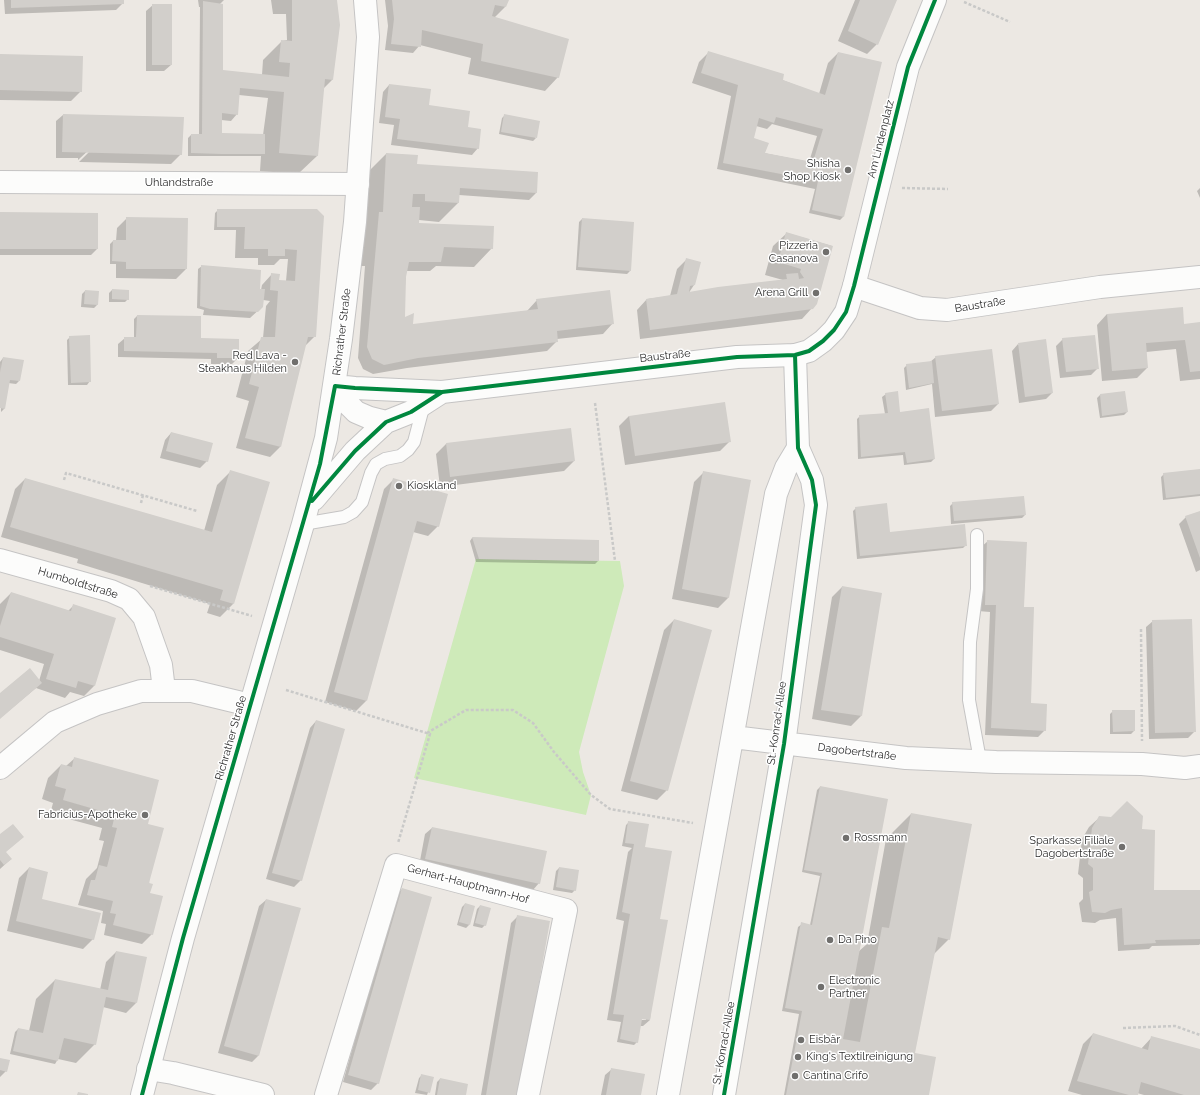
<!DOCTYPE html>
<meta charset="utf-8">
<style>
body{margin:0}
canvas{display:block;background:#ece8e3}
</style>
<canvas width="1200" height="1095"></canvas>
<script>
const c = document.querySelector('canvas').getContext('2d');
c.lineJoin = 'round';
function paint(path, color) { c.fillStyle = color; c.fill(path, 'evenodd'); }
const shape = rows => new Path2D(rows.map(r => 'M' + r).join(''));
function stroke(path, color, width, dash) { c.strokeStyle = color; c.lineWidth = width; c.lineCap = dash ? 'butt' : 'round'; c.setLineDash(dash || []); c.stroke(path); }
function label(font, color, halo, rows, align = 'center') {
  c.font = font + ' Raleway,sans-serif'; c.lineWidth = 3; c.setLineDash([]); c.textBaseline = 'middle'; c.strokeStyle = halo; c.fillStyle = color; for (const [text, x, y, turn = 0] of rows) {
    c.save(); c.translate(x, y); c.rotate((+turn || 0) * Math.PI / 180); c.textAlign = isNaN(turn) ? turn : align; if (halo) c.strokeText(text, 0, 0); c.fillText(text, 0, 0); c.restore();
  }
}
const green = shape([
 [476,559,620,561,624,586,579,752,583,772,591,795,586,815,414,778]
]);
const shadow = shape([
 [4,0,123,0,123,3,116,10,5,14],
 [198,0,224,0,220,4,221,73,262,75,263,60,282,41,287,40,286,14,273,14,271,0,336,0,332,80,323,89,317,156,298,174,260,171,261,156,188,156,188,138,191,135,199,135,200,7,199,7],
 [239,95,268,98,263,135,221,134,221,120,231,121,237,114],
 [385,0,508,0,505,7,494,18,558,77,545,91,468,74,471,58,420,45,413,53,385,50,388,26],
 [855,0,896,0,877,44,867,54,838,41],
 [153,5,171,65,164,71,146,71,146,11],
 [709,52,819,94,828,63,838,53,850,188,843,217,840,220,809,213,815,189,717,169,731,96,692,83,699,62],
 [772,124,817,136,809,162,764,153,753,139,756,126,767,129],
 [0,55,81,91,71,101,0,100],
 [389,85,467,128,478,148,472,155,391,145,394,125,379,123,383,92],
 [63,115,181,154,171,164,79,162,92,149,91,148,78,160,78,158,56,158,56,121],
 [505,115,536,138,533,141,499,134,502,118],
 [386,154,417,156,416,165,537,173,536,193,529,200,459,195,458,203,439,222,419,220,418,224,492,248,474,267,436,266,430,271,406,271,403,318,412,325,527,311,537,300,613,323,603,334,557,339,557,341,547,351,407,368,373,374,363,369,358,358,365,266,357,266,367,173],
 [1200,188,1200,198,1197,191],
 [218,210,316,210,315,336,305,346,280,447,270,457,236,448,249,401,236,397,248,351,263,338,266,306,270,301,263,300,262,307,250,318,203,315,204,310,197,308,198,269,202,266,261,290,262,285,272,274,278,281,286,281,288,259,280,259,274,265,258,265,258,258,235,258,236,230,214,230,215,213],
 [0,213,97,249,91,255,0,255],
 [127,218,187,219,186,269,176,279,116,278,116,264,110,264,110,244,113,241,116,241,117,228],
 [582,219,630,271,627,274,576,270,579,222],
 [787,233,832,246,812,308,802,319,640,339,637,310,647,299,670,296,677,269,687,259,694,285,688,294,783,280,765,275,773,246],
 [112,290,128,299,125,302,109,302,109,293],
 [85,291,98,291,97,305,94,308,81,307,82,294],
 [1107,314,1183,325,1200,323,1200,379,1180,381,1176,349,1146,352,1147,368,1137,378,1102,381,1097,325],
 [137,316,200,338,238,358,232,364,211,364,211,359,118,357,118,344,125,338,134,338,134,319],
 [70,337,90,381,87,385,68,385,67,340],
 [1063,339,1098,368,1091,375,1060,378,1056,346],
 [1018,344,1052,393,1046,399,1019,403,1012,351],
 [936,357,998,404,991,411,935,417,932,384,906,390,904,368,907,365,930,362],
 [3,358,19,381,16,384,8,383,4,409,1,412,0,362],
 [1124,392,1127,412,1124,415,1100,418,1097,398,1100,395],
 [886,394,934,459,931,462,904,465,903,455,858,459,857,419,860,416,885,414,882,397],
 [629,416,730,441,720,451,625,465,619,426],
 [171,433,207,461,200,468,160,458,165,440],
 [446,444,574,461,564,471,440,487,436,454],
 [1200,470,1200,496,1163,500,1161,477,1164,474],
 [231,471,233,604,220,617,207,613,210,604,77,563,78,559,1,537,15,489,25,479,204,531,217,485],
 [704,472,728,598,718,608,672,599,694,482],
 [394,479,438,526,428,536,413,532,366,701,356,711,325,702,384,489],
 [953,503,1025,515,1022,518,951,524,950,506],
 [856,508,889,533,966,545,963,548,857,559,853,511],
 [1200,512,1200,570,1196,572,1179,524,1186,517],
 [472,538,598,561,595,564,476,562,470,541],
 [988,541,1023,608,1030,704,1045,730,1038,737,985,735,990,612,978,611,981,547],
 [842,587,861,716,851,726,812,719,832,597],
 [11,593,68,611,73,606,115,619,94,686,84,696,70,692,65,698,36,688,0,718,0,695,39,681,44,664,0,650,0,604],
 [674,620,667,790,657,800,621,791,664,630],
 [1153,621,1195,731,1188,738,1149,739,1146,627],
 [1113,711,1134,731,1131,734,1110,734,1110,714],
 [316,721,301,880,294,887,266,879,310,728],
 [75,758,146,824,152,934,142,944,104,935,106,924,101,923,103,911,78,905,86,879,97,868,104,841,99,840,102,828,50,814,53,803,42,799,48,778,61,765,66,766],
 [820,787,858,952,867,944,886,839,911,814,949,939,933,955,914,1053,928,1095,784,1095,799,1014,782,1011,798,927,802,924,810,925,820,876,802,872,817,790],
 [1100,817,1141,830,1154,891,1200,891,1200,944,1199,945,1152,946,1149,949,1118,951,1116,918,1100,920,1095,923,1082,922,1079,903,1083,899,1083,878,1078,874,1082,839,1089,827],
 [629,822,644,847,659,920,650,1020,643,1026,640,1026,637,1042,634,1045,617,1042,621,1022,607,1020,624,921,616,919,628,852,632,848,622,846,626,825],
 [641,1017,646,1018,646,1020,641,1020],
 [432,828,539,883,533,890,419,866,425,834],
 [0,836,5,852,11,859,0,869],
 [29,868,41,900,93,939,83,949,7,931,19,878],
 [559,868,575,890,572,893,553,890,556,871],
 [402,889,378,1083,371,1090,343,1082,395,896],
 [266,900,258,1056,252,1062,218,1053,259,906],
 [465,904,469,925,466,928,457,925,462,907],
 [480,906,485,925,482,928,473,926,477,909],
 [518,916,518,1095,481,1095,511,923],
 [116,952,136,1003,126,1013,103,1007,95,1044,76,1063,58,1059,55,1064,10,1054,15,1032,18,1029,29,1031,36,999,55,980,100,990,106,962],
 [1093,1034,1141,1049,1152,1037,1200,1050,1200,1095,1144,1095,1137,1093,1137,1095,1082,1095,1068,1091,1083,1044],
 [0,1059,6,1071,0,1077],
 [612,1069,640,1095,601,1095,605,1075],
 [422,1075,433,1078,427,1095,415,1093,419,1078],
 [440,1079,465,1095,435,1095,437,1082]
]);
const building = shape([
 [11,0,124,0,124,4,11,8],
 [292,0,337,0,340,25,333,80,325,79,318,156,279,153,284,92,240,88,238,115,222,113,222,133,265,134,265,154,222,154,222,147,222,154,191,153,191,134,202,134,203,1,223,4,223,70,289,77,290,63,279,62,281,40,292,41],
 [392,0,509,0,506,7,495,5,492,16,569,39,559,78,481,61,483,44,422,30,421,47,391,44,394,19],
 [860,0,897,0,878,45,848,31],
 [152,4,172,4,172,65,152,65],
 [708,51,784,74,783,80,825,95,838,52,882,62,844,217,812,210,818,181,723,163,738,85,701,73],
 [776,117,823,129,813,162,765,153,769,143,754,138,759,118,774,123],
 [0,54,83,56,82,92,0,90],
 [389,84,431,89,429,105,470,111,468,127,481,129,479,149,397,139,400,119,385,117],
 [63,114,184,117,182,155,62,152],
 [504,114,540,121,537,138,501,132],
 [386,153,418,155,417,164,538,172,537,193,460,188,459,203,425,201,425,194,413,194,412,207,420,207,419,223,494,226,493,249,444,247,441,262,409,262,406,277,405,317,414,313,413,324,538,309,536,299,610,290,614,324,557,331,558,342,418,358,384,365,372,359,367,347,379,212,383,212],
 [217,209,317,209,324,216,316,337,308,337,281,447,245,438,259,387,249,384,261,337,275,337,278,291,270,290,271,273,280,274,279,280,295,281,297,250,285,249,285,256,268,256,268,249,244,249,245,227,217,227],
 [0,212,98,213,98,249,0,249],
 [126,217,188,218,187,269,126,269,126,262,112,261,113,240,126,240],
 [582,218,634,222,631,271,578,267],
 [786,232,833,246,817,304,813,309,650,330,646,299,677,294,686,258,701,262,695,285,690,286,689,292,718,287,787,279,786,274,798,273,799,279,804,278,800,272,801,269,778,262],
 [201,265,261,270,260,289,265,289,263,307,258,312,210,309,200,306],
 [112,289,129,290,129,300,112,299],
 [85,290,99,291,98,305,84,304],
 [1183,307,1184,324,1200,322,1200,371,1190,372,1185,340,1146,343,1148,368,1112,371,1107,314],
 [137,315,201,316,201,338,239,339,239,358,217,358,217,353,124,351,124,337,136,337],
 [90,335,91,382,71,383,69,336],
 [1095,335,1099,369,1066,372,1062,338],
 [1046,339,1053,393,1025,397,1018,343],
 [992,349,999,404,942,411,935,356],
 [3,357,24,360,20,381,10,380,5,409,0,408,0,373],
 [932,361,934,383,909,388,906,364],
 [898,391,900,412,929,408,935,459,907,463,905,452,861,457,859,415,888,413,885,393],
 [1125,391,1128,412,1102,416,1100,394],
 [725,402,731,442,635,456,629,416],
 [571,428,575,461,450,477,446,443],
 [171,432,213,443,208,462,166,451],
 [1200,469,1200,494,1166,498,1163,473],
 [230,470,270,482,234,604,220,600,223,590,10,527,25,478,212,532],
 [703,471,751,480,729,598,682,589],
 [393,478,448,494,439,527,417,521,367,701,334,692],
 [1024,496,1026,515,954,521,952,502],
 [887,503,890,532,965,524,967,546,860,556,855,507],
 [1200,511,1200,558,1185,516],
 [472,537,599,540,599,561,479,559],
 [987,540,1027,542,1024,607,1034,607,1031,703,1047,704,1046,731,991,728,996,605,985,605],
 [842,586,882,593,862,716,821,710],
 [11,592,71,611,73,604,116,618,95,686,78,681,76,688,46,679,54,654,0,637,0,626],
 [674,619,712,630,668,791,630,781],
 [1192,619,1196,732,1155,733,1152,620],
 [30,668,42,683,0,719,0,693],
 [1112,710,1135,710,1135,731,1113,732],
 [316,720,345,729,302,881,272,873],
 [74,757,159,780,148,824,164,828,149,883,153,884,150,893,163,896,153,935,113,925,116,914,110,913,113,901,87,895,91,880,95,880,99,865,107,867,117,828,112,827,115,815,63,800,66,789,55,786,61,764,72,767],
 [820,786,888,799,843,1039,860,1042,882,927,889,928,911,813,972,824,950,940,938,937,915,1053,936,1057,929,1095,786,1095,802,1011,785,1008,801,922,812,925,822,873,804,870],
 [1127,801,1143,816,1142,829,1155,830,1154,890,1200,890,1200,939,1155,940,1156,943,1124,945,1122,908,1111,910,1105,913,1092,912,1089,892,1093,890,1093,868,1088,864,1092,828,1099,816,1111,817],
 [628,821,649,824,645,847,672,851,660,919,668,920,650,1020,642,1019,638,1043,620,1039,624,1015,613,1014,630,914,622,912,634,844,625,843],
 [13,824,24,837,6,852,12,859,4,865,0,860,0,834],
 [432,827,547,851,540,884,425,859],
 [29,867,48,872,42,899,101,913,94,940,16,921],
 [559,867,579,870,576,891,556,887],
 [402,888,432,897,379,1084,348,1075],
 [266,899,301,908,259,1056,224,1046],
 [465,903,475,906,470,925,459,922],
 [480,905,491,908,486,926,475,923],
 [517,915,550,921,519,1095,486,1095],
 [116,951,147,957,137,1003,106,997,96,1045,64,1038,58,1061,13,1051,18,1028,43,1033,55,979,108,990],
 [1093,1033,1148,1050,1151,1036,1200,1049,1200,1095,1184,1095,1141,1082,1138,1095,1129,1095,1077,1081],
 [0,1058,10,1060,7,1072,0,1070],
 [611,1068,645,1074,641,1095,606,1095],
 [421,1074,434,1077,430,1093,418,1090],
 [440,1078,468,1084,466,1095,437,1095],
 [78,1092,88,1094,88,1095,77,1095]
]);
const path = shape([
 [964,2,1010,22],
 [902,188,948,189],
 [595,403,615,561],
 [64,480,66,473,197,511],
 [141,503,143,495],
 [150,586,252,616],
 [1141,629,1142,741],
 [286,690,430,734,398,843],
 [427,733,466,710,513,710,533,723,554,752,591,795,610,809,693,823],
 [1123,1028,1175,1026,1200,1035]
]);
const service = shape([
 [303,524,344,517,353,512,362,502,371,473,376,464,385,459,400,456,408,450,414,442,424,404],
 [977,535,977,589,970,642,969,700,980,760]
]);
const minor = shape([
 [0,182,358,184],
 [854,286,920,308,947,310,1100,287,1200,277],
 [0,560,111,591,129,599,144,617,161,665,164,690],
 [733,737,906,758,996,762,1142,764,1185,768,1200,766],
 [0,768,55,722,97,704,141,691,192,691,250,705],
 [148,1069,173,1073,263,1095],
 [326,1095,396,865,566,910,528,1095],
 [668,1095,776,494,786,468,798,448],
 [724,1095,784,744,816,505,812,480,798,448,795,355]
]);
const secondary = shape([
 [335,386,355,388,442,392,737,357,795,355,809,351,823,341,834,330,846,312,854,286,908,67,935,0],
 [335,386,346,402,356,412,370,418,386,422,411,412,442,392],
 [314,499,355,451,386,422],
 [142,1095,183,938,303,524,326,438,341,339,355,222,368,37,365,0]
]);
const cycleway = shape([
 [312,501,355,451,386,422,411,412,442,392],
 [142,1095,183,938,320,464,335,386,355,388,442,392,737,357,795,355,809,351,823,341,834,330,846,312,854,286,908,67,935,0],
 [724,1095,784,744,816,505,812,480,798,448,795,355]
]);
const markers = [
 [848,170,4,"#706f6d"],
 [826,252,4,"#706f6d"],
 [816,293,4,"#706f6d"],
 [295,362,4,"#706f6d"],
 [399,486,4,"#706f6d"],
 [145,815,4,"#706f6d"],
 [846,838,4,"#706f6d"],
 [1122,847,4,"#706f6d"],
 [830,940,4,"#706f6d"],
 [821,987,4,"#706f6d"],
 [801,1040,4,"#706f6d"],
 [798,1057,4,"#706f6d"],
 [795,1076,4,"#706f6d"]
];
const streetNames = [
 ["Am Lindenplatz",881,139,-76],
 ["Uhlandstraße",179,183],
 ["Baustraße",980,305,-9],
 ["Richrather Straße",342,332,-83],
 ["Baustraße",665,356,-6],
 ["Humboldtstraße",78,583,17],
 ["St.-Konrad-Allee",777,723,-82],
 ["Richrather Straße",231,738,-74],
 ["Dagobertstraße",857,752,7],
 ["Gerhart-Hauptmann-Hof",468,884,15],
 ["St.-Konrad-Allee",724,1043,-80]
];
const poiNames = [
 ["Shisha",840,164,"right"],
 ["Shop Kiosk",840,177,"right"],
 ["Pizzeria",818,246,"right"],
 ["Casanova",818,259,"right"],
 ["Arena Grill",808,293,"right"],
 ["Red Lava -",287,356,"right"],
 ["Steakhaus Hilden",287,369,"right"],
 ["Kioskland",407,486],
 ["Fabricius-Apotheke",137,815,"right"],
 ["Rossmann",854,838],
 ["Sparkasse Filiale",1114,841,"right"],
 ["Dagobertstraße",1114,854,"right"],
 ["Da Pino",838,940],
 ["Electronic",829,981],
 ["Partner",829,994],
 ["Eisbär",809,1040],
 ["King's Textilreinigung",806,1057],
 ["Cantina Crifo",803,1076]
];
paint(green, '#ceeab9');
paint(shadow, '#0003');
paint(building, '#d2cfcb');
stroke(service, '#c5c4c4', 14);
stroke(minor, '#c5c4c4', 24);
stroke(secondary, '#c5c4c4', 24);
stroke(path, '#c9c9c8', 2.5, [3, 2]);
stroke(service, '#fcfcfb', 12);
stroke(minor, '#fcfcfb', 22);
stroke(secondary, '#fcfcfb', 22);
stroke(cycleway, '#00873e', 4);
for (const [x, y, r, color] of markers) { const dot = new Path2D(); dot.arc(x, y, r, 0, 2 * Math.PI); c.fillStyle = color; c.fill(dot); stroke(dot, '#fff', 1.5); }
label('11px', '#2e2e2e', '#fff', streetNames);
label('11px', '#2e2e2e', '#fff', poiNames, 'left');
</script>
